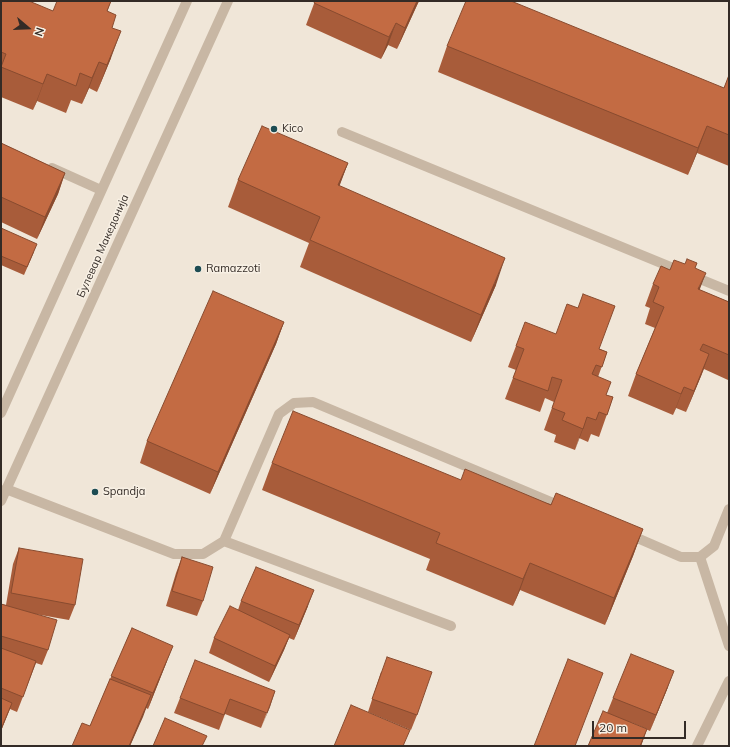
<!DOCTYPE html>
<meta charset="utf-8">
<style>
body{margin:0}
#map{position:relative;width:730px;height:747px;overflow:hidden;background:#f0e6d8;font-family:Mulish,sans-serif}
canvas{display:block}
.frame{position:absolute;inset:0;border:2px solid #332b26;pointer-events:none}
.north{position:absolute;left:8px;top:8px;width:40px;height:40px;-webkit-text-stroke:3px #f8f0e4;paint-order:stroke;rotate:109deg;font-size:11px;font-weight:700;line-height:16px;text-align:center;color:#332b26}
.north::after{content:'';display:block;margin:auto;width:14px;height:18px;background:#332b26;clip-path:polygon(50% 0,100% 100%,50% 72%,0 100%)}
.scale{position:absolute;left:592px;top:721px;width:94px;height:18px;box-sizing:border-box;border:2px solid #332b26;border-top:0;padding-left:5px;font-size:12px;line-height:14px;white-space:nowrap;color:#332b26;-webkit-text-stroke:3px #f8f0e4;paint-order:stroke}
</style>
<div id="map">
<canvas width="730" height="747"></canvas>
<div class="frame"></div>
<div class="north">N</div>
<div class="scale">20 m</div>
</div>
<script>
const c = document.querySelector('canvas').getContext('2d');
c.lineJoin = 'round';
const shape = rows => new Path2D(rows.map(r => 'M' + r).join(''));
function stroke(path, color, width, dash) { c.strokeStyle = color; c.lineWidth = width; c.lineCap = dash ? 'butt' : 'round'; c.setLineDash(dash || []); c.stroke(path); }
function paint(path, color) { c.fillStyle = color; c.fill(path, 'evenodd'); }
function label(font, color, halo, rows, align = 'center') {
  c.font = font + ' Mulish,sans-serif'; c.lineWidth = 3; c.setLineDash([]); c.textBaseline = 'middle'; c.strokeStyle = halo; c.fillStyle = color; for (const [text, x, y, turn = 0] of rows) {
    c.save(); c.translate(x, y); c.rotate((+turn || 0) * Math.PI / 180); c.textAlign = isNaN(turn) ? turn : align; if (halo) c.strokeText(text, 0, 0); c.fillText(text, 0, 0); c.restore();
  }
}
const service = shape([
 [342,132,729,291],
 [52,168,101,190],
 [6,489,174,554,203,554,224,541,279,414,294,403,313,402,563,507],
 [628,534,681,557,700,557,714,546,729,509],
 [224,541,451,626]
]);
const minor = shape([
 [1,413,187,1],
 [1,501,228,1],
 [700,557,729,646],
 [697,746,729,681]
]);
const wall = shape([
 [1,1,53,11,111,1,107,12,112,28,111,58,97,92,89,88,82,104,71,100,66,113,37,101,33,110,1,97],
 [315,1,419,1,397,49,388,45,381,59,306,25],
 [447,46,724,88,729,75,729,166,697,153,688,175,438,72],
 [1,143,65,173,58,194,37,239,1,222],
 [348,163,339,186,496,285,471,342,300,267,309,243,228,207,238,180],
 [1,228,34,252,24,275,1,265],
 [697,263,695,268,700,290,729,302,729,376,728,380,704,369,686,412,676,408,673,415,628,396,636,374,655,328,645,324,650,308,645,306,653,284,670,270,685,264],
 [284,322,276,344,210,494,140,463,147,441],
 [516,346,600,349,607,352,598,377,606,395,613,397,599,437,591,434,588,442,579,438,575,450,554,442,556,435,544,430,554,402,545,398,540,412,505,399,516,370,508,367],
 [272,463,461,480,643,529,633,556,605,625,520,590,513,606,426,570,430,559,262,490],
 [19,548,75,605,69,620,35,614,48,650,42,665,36,663,17,712,10,709,1,731,1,604,6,605,13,564],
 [182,557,203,601,197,616,166,606,176,573],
 [241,601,308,606,294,640,289,638,284,650,269,682,209,653,214,638,238,610],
 [132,628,167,661,148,709,146,708,130,746,72,746,90,726],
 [381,672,417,715,411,730,368,712],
 [668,687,650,731,628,721,647,729,641,746,588,746,607,713,613,698],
 [275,691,261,728,225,714,219,730,174,713,180,698]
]);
const shadedWall = shape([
 [417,1,419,1,417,5,397,49,405,28],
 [396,23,388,45,381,59,389,37],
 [121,31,111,58,97,92,107,65],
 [99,62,89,88,82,104,92,78],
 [47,74,37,101,33,110,43,84],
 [707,126,697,153,688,175,698,148],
 [348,163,338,190,338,185],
 [65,173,58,194,37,239,45,217],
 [505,258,496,285,471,342,481,315],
 [706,273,698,294,698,289],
 [284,322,276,344,210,494,218,472],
 [709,354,701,376,686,412,694,391],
 [684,387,676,408,673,415,681,394],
 [587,417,579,438,575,450,583,429],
 [643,529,633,556,605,625,614,598],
 [530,563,520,590,513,606,523,579],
 [314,590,308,606,294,640,299,625],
 [290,635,284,650,269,682,275,666],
 [173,646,167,661,148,709,153,693],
 [674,671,668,687,650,731,656,715],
 [275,691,270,707,261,728,267,713],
 [151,695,143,717,130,746,129,746],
 [12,703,6,718,1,731,1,729],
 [647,729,641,746,640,746]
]);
const building = shape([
 [1,1,29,1,53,11,57,1,111,1,107,11,116,15,112,28,121,31,107,65,99,62,92,78,80,73,76,86,47,74,43,84,1,67,6,54,1,52,1,1],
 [315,1,417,1,405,28,396,23,389,37,314,3,315,1],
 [466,1,511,1,724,88,729,75,729,135,707,126,698,148,447,46,466,1],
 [262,126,348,163,338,185,505,258,481,315,310,240,320,217,238,180,262,126],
 [1,143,65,173,45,217,1,197,1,143],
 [1,228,37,244,27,267,1,256,1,228],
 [687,259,697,263,695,268,706,273,698,289,729,302,729,355,703,344,700,350,709,354,694,391,684,387,681,394,636,374,664,307,653,302,659,287,653,284,661,266,670,270,674,260,685,264,687,259],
 [213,291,284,322,218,472,147,441,213,291],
 [583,294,615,306,599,349,607,352,602,367,596,365,592,374,611,382,606,395,613,397,607,415,599,412,596,420,587,417,583,429,562,420,565,413,552,408,562,380,552,377,548,391,513,378,524,349,516,346,525,322,556,334,567,304,578,308,583,294],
 [293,411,461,480,465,469,551,505,556,493,643,529,614,598,530,563,523,579,436,543,440,533,272,463,293,411],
 [19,548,83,559,75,605,11,593,19,548],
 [182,557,213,567,203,601,172,591,182,557],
 [256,567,314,590,299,625,241,601,256,567],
 [1,604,57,620,48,650,1,636,1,604],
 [230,606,290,635,275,666,214,638,230,606],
 [132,628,173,646,153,693,111,676,132,628],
 [1,648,36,661,23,697,1,688,1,648],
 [631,654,674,671,656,715,613,698,631,654],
 [387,657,432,672,417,715,372,699,387,657],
 [568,659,603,673,575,746,534,746,568,659],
 [195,660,275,691,267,713,230,699,224,715,180,698,195,660],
 [110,679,151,695,129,746,72,746,82,723,90,726,110,679],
 [1,698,12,703,1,729,1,698],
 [351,705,410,730,403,746,334,746,351,705],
 [603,711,647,729,640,746,588,746,603,711],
 [165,718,207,736,202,746,153,746,165,718]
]);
const markers = [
 [274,129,4,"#1d4c53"],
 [198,269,4,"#1d4c53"],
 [95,492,4,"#1d4c53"]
];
const poiNames = [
 ["Kico",282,129],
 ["Ramazzoti",206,269],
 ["Spandja",103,492]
];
const streetNames = [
 ["Булевар Македонија",103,246,-66]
];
stroke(service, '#c8b7a4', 10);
stroke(minor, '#c8b7a4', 10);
paint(wall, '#a85c3a');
paint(shadedWall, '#884b2f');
paint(building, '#c36b43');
stroke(building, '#884b2f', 1);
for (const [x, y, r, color] of markers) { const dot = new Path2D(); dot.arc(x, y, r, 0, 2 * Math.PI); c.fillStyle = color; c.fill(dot); stroke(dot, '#f8f0e4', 1.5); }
label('11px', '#332b26', '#f8f0e4', poiNames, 'left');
label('11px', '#332b26', '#f8f0e4', streetNames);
</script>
